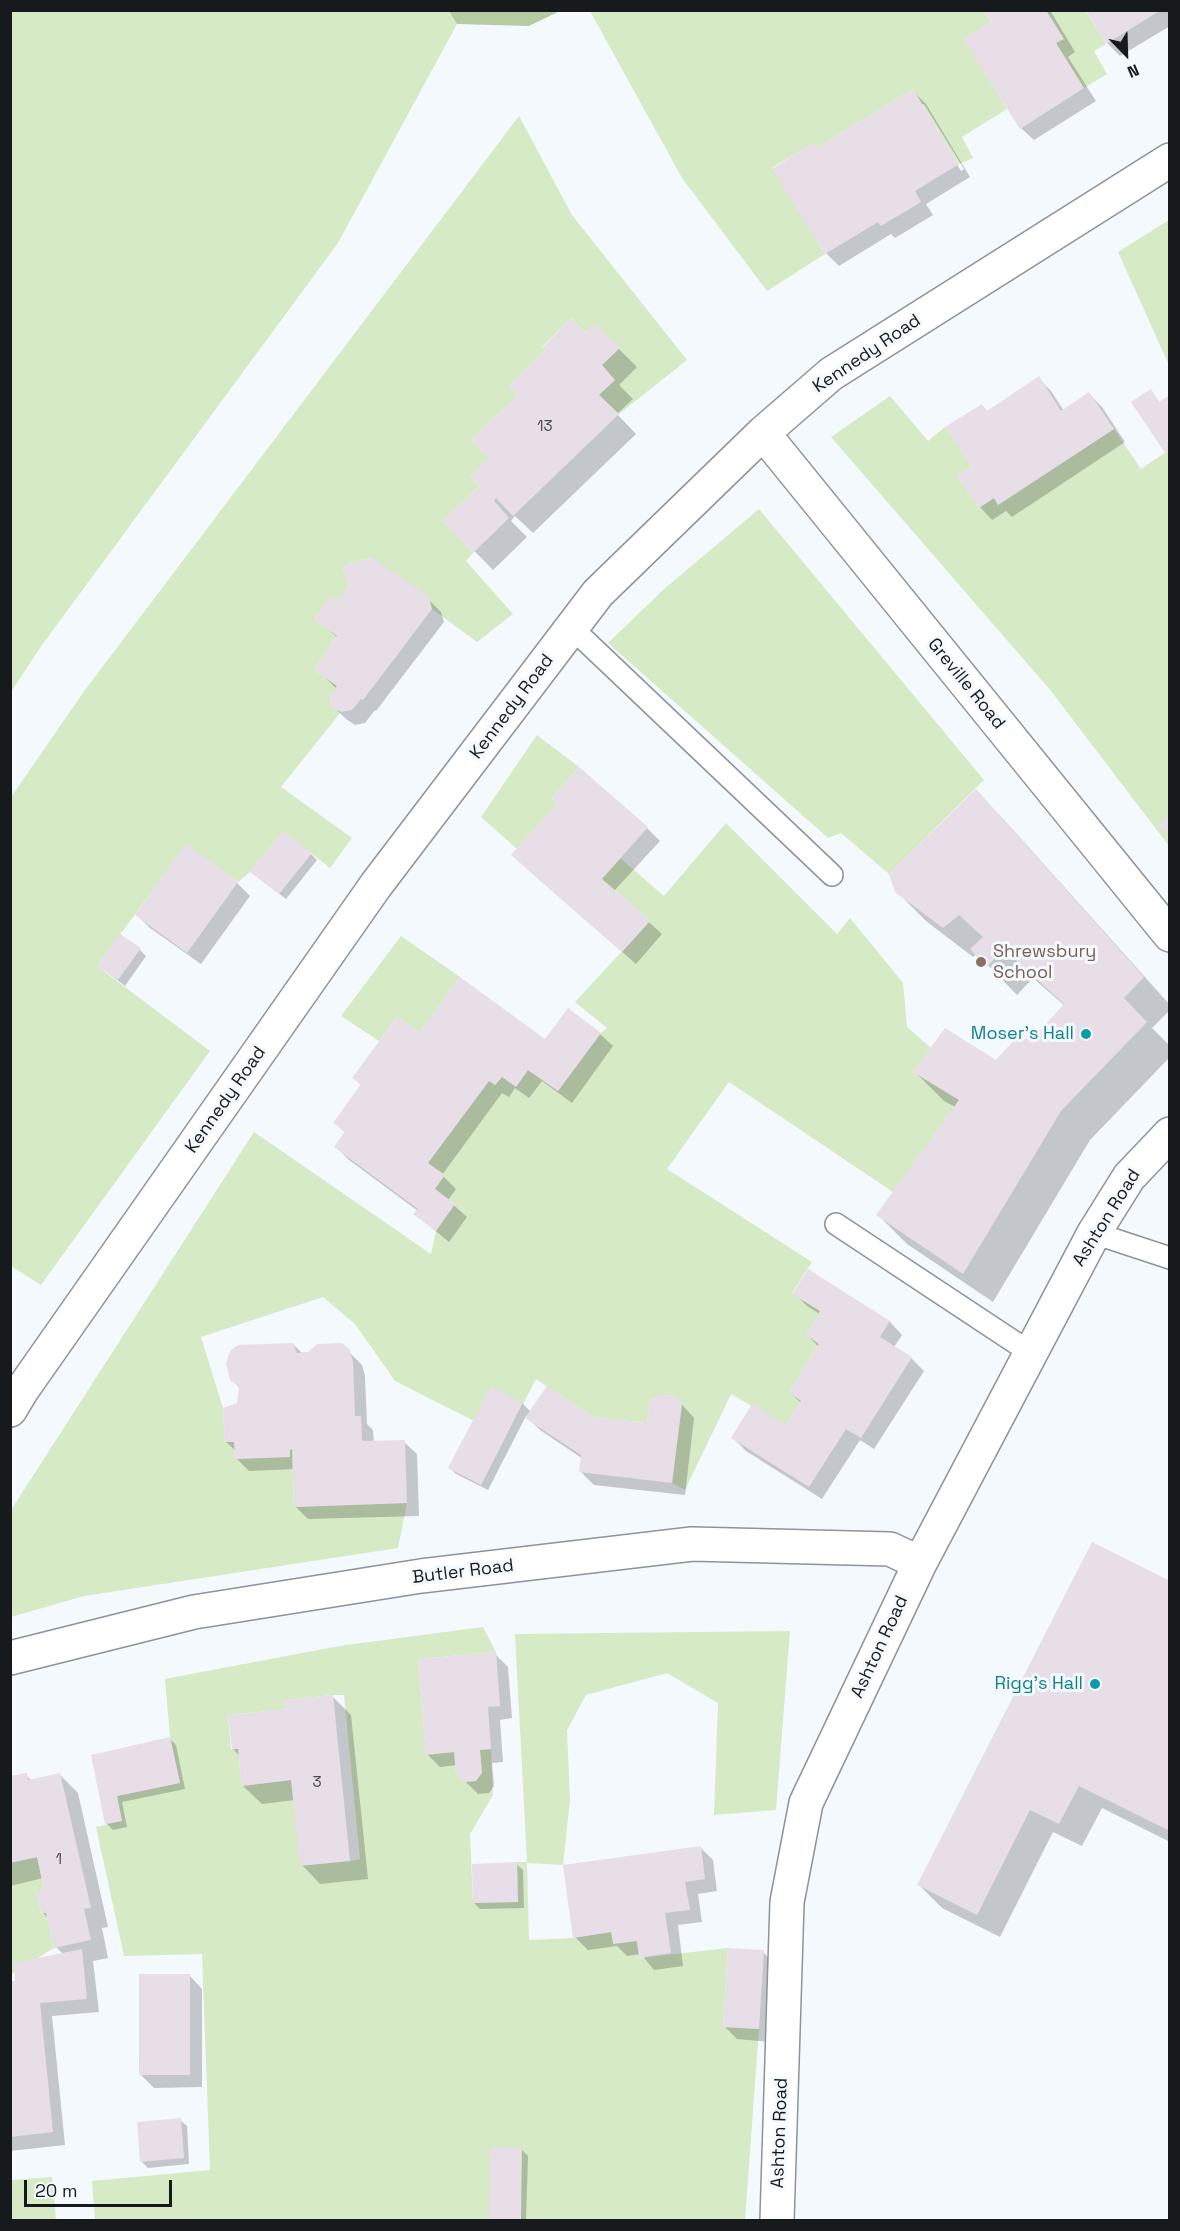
<!DOCTYPE html>
<style>
body{margin:0}
#map{position:relative;width:1180px;height:2231px;overflow:hidden;background:#f4f9fe;font-family:"Space Grotesk",sans-serif}
canvas{display:block}
.frame{position:absolute;inset:0;border:12px solid #161a1c;pointer-events:none}
.north{position:absolute;left:1096px;top:24px;width:60px;height:60px;-webkit-text-stroke:4px #f4f9fe;paint-order:stroke;rotate:157deg;font-size:16px;font-weight:700;line-height:24px;text-align:center;color:#161a1c}
.north::after{content:'';display:block;margin:auto;width:21px;height:27px;background:#161a1c;clip-path:polygon(50% 0,100% 100%,50% 72%,0 100%)}
.scale{position:absolute;left:24px;top:2180px;width:148px;height:27px;box-sizing:border-box;border:3px solid #161a1c;border-top:0;padding-left:8px;font-size:18px;line-height:21px;white-space:nowrap;color:#161a1c;-webkit-text-stroke:4px #f4f9fe;paint-order:stroke}
</style>
<div id="map">
<canvas width="1180" height="2231"></canvas>
<div class="frame"></div>
<div class="north">N</div>
<div class="scale">20 m</div>
</div>
<script>
const c = document.querySelector('canvas').getContext('2d');
c.lineJoin = 'round';
function paint(path, color) { c.fillStyle = color; c.fill(path, 'evenodd'); }
const shape = rows => new Path2D(rows.map(r => 'M' + r).join(''));
function stroke(path, color, width, dash) { c.strokeStyle = color; c.lineWidth = width; c.lineCap = dash ? 'butt' : 'round'; c.setLineDash(dash || []); c.stroke(path); }
function label(font, color, halo, rows, align = 'center') {
  c.font = font + ' "Space Grotesk",sans-serif'; c.lineWidth = 6; c.setLineDash([]); c.textBaseline = 'middle'; c.strokeStyle = halo; c.fillStyle = color; for (const [text, x, y, turn = 0] of rows) {
    c.save(); c.translate(x, y); c.rotate((+turn || 0) * Math.PI / 180); c.textAlign = isNaN(turn) ? turn : align; if (halo) c.strokeText(text, 0, 0); c.fillText(text, 0, 0); c.restore();
  }
}
const green = shape([
 [11,10,449,10,457,24,338,243,42,645,11,692],
 [590,11,984,11,991,22,964,39,1007,109,962,137,973,158,959,164,913,89,818,147,814,143,772,168,825,254,767,291,682,178],
 [1046,11,1086,11,1106,44,1094,51,1107,74,1084,88,1056,43,1063,38],
 [519,116,572,215,687,360,619,414,599,395,615,380,602,365,595,324,586,333,571,318,542,347,545,351,509,386,518,395,471,440,489,458,470,477,479,486,443,521,473,553,466,561,513,614,477,642,432,609,372,558,349,563,343,569,349,585,337,601,330,597,314,619,337,636,314,670,337,686,330,696,331,706,341,712,281,787,352,838,330,868,283,831,250,872,238,882,186,845,97,966,210,1051,41,1285,11,1266,11,797,85,690],
 [1169,220,1169,365,1118,252],
 [890,396,928,441,945,427,972,467,957,476,979,508,994,498,998,505,1114,429,1141,469,1169,450,1169,846,1051,691,831,437],
 [759,509,984,780,889,874,841,833,828,838,608,643,663,590],
 [537,735,579,767,552,798,557,803,517,849,481,817],
 [726,823,837,934,850,918,903,983,907,1027,931,1048,913,1072,959,1100,893,1192,729,1082,667,1169,812,1262,792,1293,820,1311,806,1335,819,1344,789,1392,801,1401,785,1425,731,1394,685,1490,672,1483,682,1404,675,1396,661,1395,650,1400,647,1423,593,1417,536,1379,506,1437,395,1381,355,1324,323,1297,201,1337,223,1408,225,1442,234,1442,235,1459,290,1457,290,1450,292,1449,294,1507,407,1503,398,1548,84,1596,11,1617,11,1510,254,1132,431,1254,436,1231,455,1204,435,1189,428,1163,489,1081,495,1085,502,1077,516,1087,528,1070,558,1091,601,1033,607,1028,575,1002,650,921,602,879,620,858,664,896],
 [401,936,460,977,419,1033,397,1017,379,1041,341,1016],
 [483,1627,496,1652,418,1659,426,1754,454,1752,456,1772,464,1782,476,1780,482,1772,480,1750,491,1749,493,1795,470,1834,473,1903,518,1902,517,1862,527,1862,515,1634,790,1631,776,1810,714,1815,718,1703,667,1673,586,1695,567,1730,570,1800,563,1865,527,1863,529,1940,573,1938,611,1932,637,1941,640,1958,728,1948,723,2027,759,2029,745,2220,95,2220,92,2181,210,2170,202,1954,124,1956,96,1827,122,1821,117,1796,180,1783,170,1737,165,1679,339,1646],
 [333,1695,344,1695,360,1859,350,1861,291,1780,242,1786,238,1749,231,1749,228,1715,286,1709,285,1700],
 [37,1857,44,1890,36,1892,41,1913,46,1913,54,1948,11,1974,10,1863],
 [52,2177,56,2220,11,2220,11,2180]
]);
const forest = shape([
 [449,11,560,11,529,26,457,24]
]);
const shadow = shape([
 [985,10,1050,10,1075,52,1068,57,1096,101,1034,140,1021,128,993,23],
 [1088,10,1170,10,1170,26,1120,56,1107,43],
 [913,91,926,104,970,177,926,204,933,215,895,238,891,234,839,266,826,253,774,169,819,149],
 [920,104,924,104,964,169,961,171],
 [595,325,637,367,619,385,633,399,617,414,636,434,533,533,515,516,511,521,527,537,493,570,445,521,481,486,491,458,586,335],
 [1038,378,1051,391,1064,411,1089,394,1102,407,1125,442,1012,517,1006,511,992,520,980,507,974,468,982,406,988,412],
 [428,599,441,612,444,622,376,711,375,710,365,723,355,725,346,719,333,706,337,689,316,669,338,638,316,619,338,604],
 [976,791,1005,821,1170,1005,1170,1010,1152,1028,1170,1046,1170,1057,1090,1140,993,1302,907,1244,878,1215,955,1107,944,1101,915,1072,996,1062,1033,1040,1065,1006,1033,978,1017,995,977,954,973,957,926,921,896,891],
 [647,828,660,841,614,891,662,934,636,964,526,868],
 [311,854,317,860,286,899,259,878],
 [237,883,250,896,201,964,150,928,137,915],
 [140,950,146,956,125,986,99,966],
 [600,1034,613,1046,572,1103,542,1081,529,1098,515,1088,509,1097,502,1093,442,1175,456,1189,448,1200,467,1217,449,1242,415,1214,418,1211,349,1160,336,1147,346,1133,335,1123,362,1086,354,1078,419,1035,545,1042],
 [808,1271,890,1322,902,1335,894,1347,911,1358,924,1371,874,1449,860,1440,822,1499,746,1451,733,1438,786,1427,801,1403,790,1392,819,1347,807,1335,820,1314,807,1306,794,1293],
 [293,1344,303,1354,341,1344,362,1365,365,1376,367,1424,373,1430,374,1443,404,1442,417,1454,419,1516,308,1519,295,1506,294,1469,249,1471,236,1458,236,1451,226,1442,238,1405,240,1388,231,1379],
 [492,1388,523,1404,531,1412,649,1425,675,1397,694,1418,685,1495,594,1485,581,1472,583,1459,540,1430,526,1416,488,1490,456,1474,450,1468],
 [1170,1583,1170,1842,1102,1808,1082,1846,1053,1832,1000,1937,942,1908,919,1885],
 [495,1654,508,1667,512,1718,500,1720,503,1762,492,1763,494,1786,489,1793,478,1794,465,1781,457,1765,440,1767,427,1754],
 [332,1696,351,1715,368,1879,320,1884,302,1865,295,1800,262,1804,243,1786,240,1756,233,1749,288,1711],
 [170,1739,176,1745,185,1789,122,1802,127,1827,113,1830,107,1824,92,1756],
 [26,1775,32,1781,60,1775,78,1793,108,1927,102,1928,108,1958,93,1961,99,2012,52,2016,65,2145,10,2151,10,2070,17,1982,63,1954,56,1947,49,1919,43,1913,46,1891,43,1878,10,1886,10,1778],
 [700,1847,713,1860,717,1891,698,1894,702,1922,678,1925,683,1966,654,1970,641,1954,627,1956,617,1946,588,1950,575,1937],
 [516,1864,523,1870,524,1908,480,1909,474,1903],
 [763,1952,776,1965,771,2042,737,2039,724,2026],
 [190,1976,202,1989,202,2087,154,2088,141,2075],
 [180,2120,187,2126,189,2164,148,2168,142,2162],
 [492,2148,521,2149,528,2156,526,2220,490,2220]
]);
const building = shape([
 [984,10,1046,10,1064,39,1056,43,1084,88,1020,129,963,39,991,22],
 [1086,10,1161,10,1106,44],
 [913,89,959,164,915,191,921,202,881,226,878,222,825,254,772,169,815,142,818,147],
 [571,318,586,333,595,323,620,348,602,365,615,380,599,395,619,414,513,516,496,498,494,501,509,518,473,553,443,521,479,486,470,477,489,458,471,440,518,395,509,386,545,351,542,348],
 [1039,376,1061,411,1089,392,1114,429,998,505,994,498,979,508,957,476,972,467,945,427,982,404,987,411],
 [1151,389,1159,402,1170,395,1170,450,1165,453,1131,402],
 [372,558,429,597,432,609,363,700,361,699,352,710,341,712,331,707,330,696,337,686,314,670,337,636,314,619,330,596,337,601,349,585,343,569,349,563],
 [579,767,648,827,602,879,650,921,622,952,511,855,557,803,552,798],
 [976,789,1144,977,1124,998,1147,1022,1061,1111,963,1274,876,1215,959,1100,913,1072,945,1028,996,1060,1015,1039,1032,1039,1064,1004,1003,949,987,967,970,949,983,937,959,915,943,928,895,892,889,874],
 [1170,814,1170,838,1158,825],
 [283,831,312,853,279,894,250,872],
 [186,844,238,882,187,953,135,915],
 [120,934,141,948,118,980,97,966],
 [460,977,545,1039,568,1008,601,1033,558,1091,528,1070,516,1087,502,1077,495,1085,489,1081,428,1163,445,1175,435,1189,455,1204,436,1231,413,1214,418,1209,334,1147,345,1131,333,1123,361,1084,352,1078,397,1017,419,1033],
 [808,1269,890,1321,880,1337,912,1357,861,1438,846,1429,809,1487,731,1438,752,1404,785,1425,801,1401,789,1392,819,1344,806,1335,820,1311,792,1294],
 [293,1343,297,1353,308,1352,317,1344,342,1343,350,1350,353,1362,355,1416,361,1416,362,1441,405,1440,407,1503,294,1507,292,1449,290,1450,290,1457,235,1459,234,1442,225,1442,223,1408,237,1403,239,1386,230,1380,226,1363,230,1351,238,1345],
 [491,1386,523,1403,481,1485,448,1468],
 [547,1386,593,1417,647,1423,650,1400,661,1395,676,1396,682,1404,672,1483,579,1472,581,1455,525,1418],
 [1092,1542,1170,1581,1170,1831,1079,1786,1059,1824,1030,1810,977,1915,917,1885],
 [496,1652,500,1706,488,1707,491,1749,480,1750,482,1773,476,1781,464,1782,456,1772,454,1752,426,1755,418,1659],
 [333,1695,350,1861,300,1866,291,1780,242,1786,238,1749,232,1749,228,1715,286,1709,285,1700],
 [170,1737,180,1783,117,1796,122,1821,105,1824,91,1755],
 [27,1773,28,1780,60,1773,91,1908,84,1909,91,1940,54,1948,46,1913,41,1913,36,1891,44,1890,37,1857,10,1863,10,1776],
 [701,1846,705,1879,685,1882,690,1910,665,1913,671,1953,639,1958,637,1941,613,1944,611,1932,573,1938,563,1865],
 [517,1862,518,1902,473,1903,472,1864],
 [728,1948,764,1950,759,2029,723,2027],
 [82,1949,87,1999,40,2003,53,2132,10,2137,10,1981,15,1981,14,1963],
 [139,1974,190,1974,190,2075,139,2075],
 [181,2118,184,2158,140,2162,137,2122],
 [490,2147,522,2148,521,2220,489,2220]
]);
const lane = shape([
 [572,628,832,875],
 [836,1224,1031,1353],
 [1094,1233,1170,1258]
]);
const street = shape([
 [763,433,1170,935],
 [10,1410,22,1390,376,885,598,593,763,433,831,374,1170,160],
 [10,1658,194,1612,421,1576,692,1544,890,1549,920,1563],
 [777,2220,787,1902,806,1803,920,1563,1094,1233,1129,1177,1170,1134]
]);
const markers = [
 [981,962,6,"#8d6e63"],
 [1086,1034,6,"#0f9aa8"],
 [1095,1684,6,"#0f9aa8"]
];
const numberNames = [
 ["13",545,427],
 ["3",317,1783],
 ["1",59,1860]
];
const streetNames = [
 ["Kennedy Road",867,354,-34],
 ["Greville Road",966,684,51],
 ["Kennedy Road",512,707,-53],
 ["Kennedy Road",226,1100,-55],
 ["Ashton Road",1107,1218,-58],
 ["Butler Road",463,1572,-7],
 ["Ashton Road",880,1647,-65],
 ["Ashton Road",780,2133,-88]
];
const educationNames = [
 ["Shrewsbury",993,952],
 ["School",993,973]
];
const cultureNames = [
 ["Moser's Hall",1074,1034],
 ["Rigg's Hall",1083,1684]
];
paint(green, '#d6eac5');
paint(forest, '#b6cba2');
paint(shadow, '#0003');
paint(building, '#e7dee7');
stroke(lane, '#8b939b', 24);
stroke(street, '#8b939b', 36);
stroke(lane, '#fff', 21);
stroke(street, '#fff', 33);
for (const [x, y, r, color] of markers) { const dot = new Path2D(); dot.arc(x, y, r, 0, 2 * Math.PI); c.fillStyle = color; c.fill(dot); stroke(dot, '#f4f9fe', 2); }
label('15px', '#4a4b4f', null, numberNames);
label('18px', '#161a1c', '#f4f9fe', streetNames);
label('18px', '#785e54', '#f4f9fe', educationNames, 'left');
label('18px', '#0d838f', '#f4f9fe', cultureNames, 'right');
</script>
